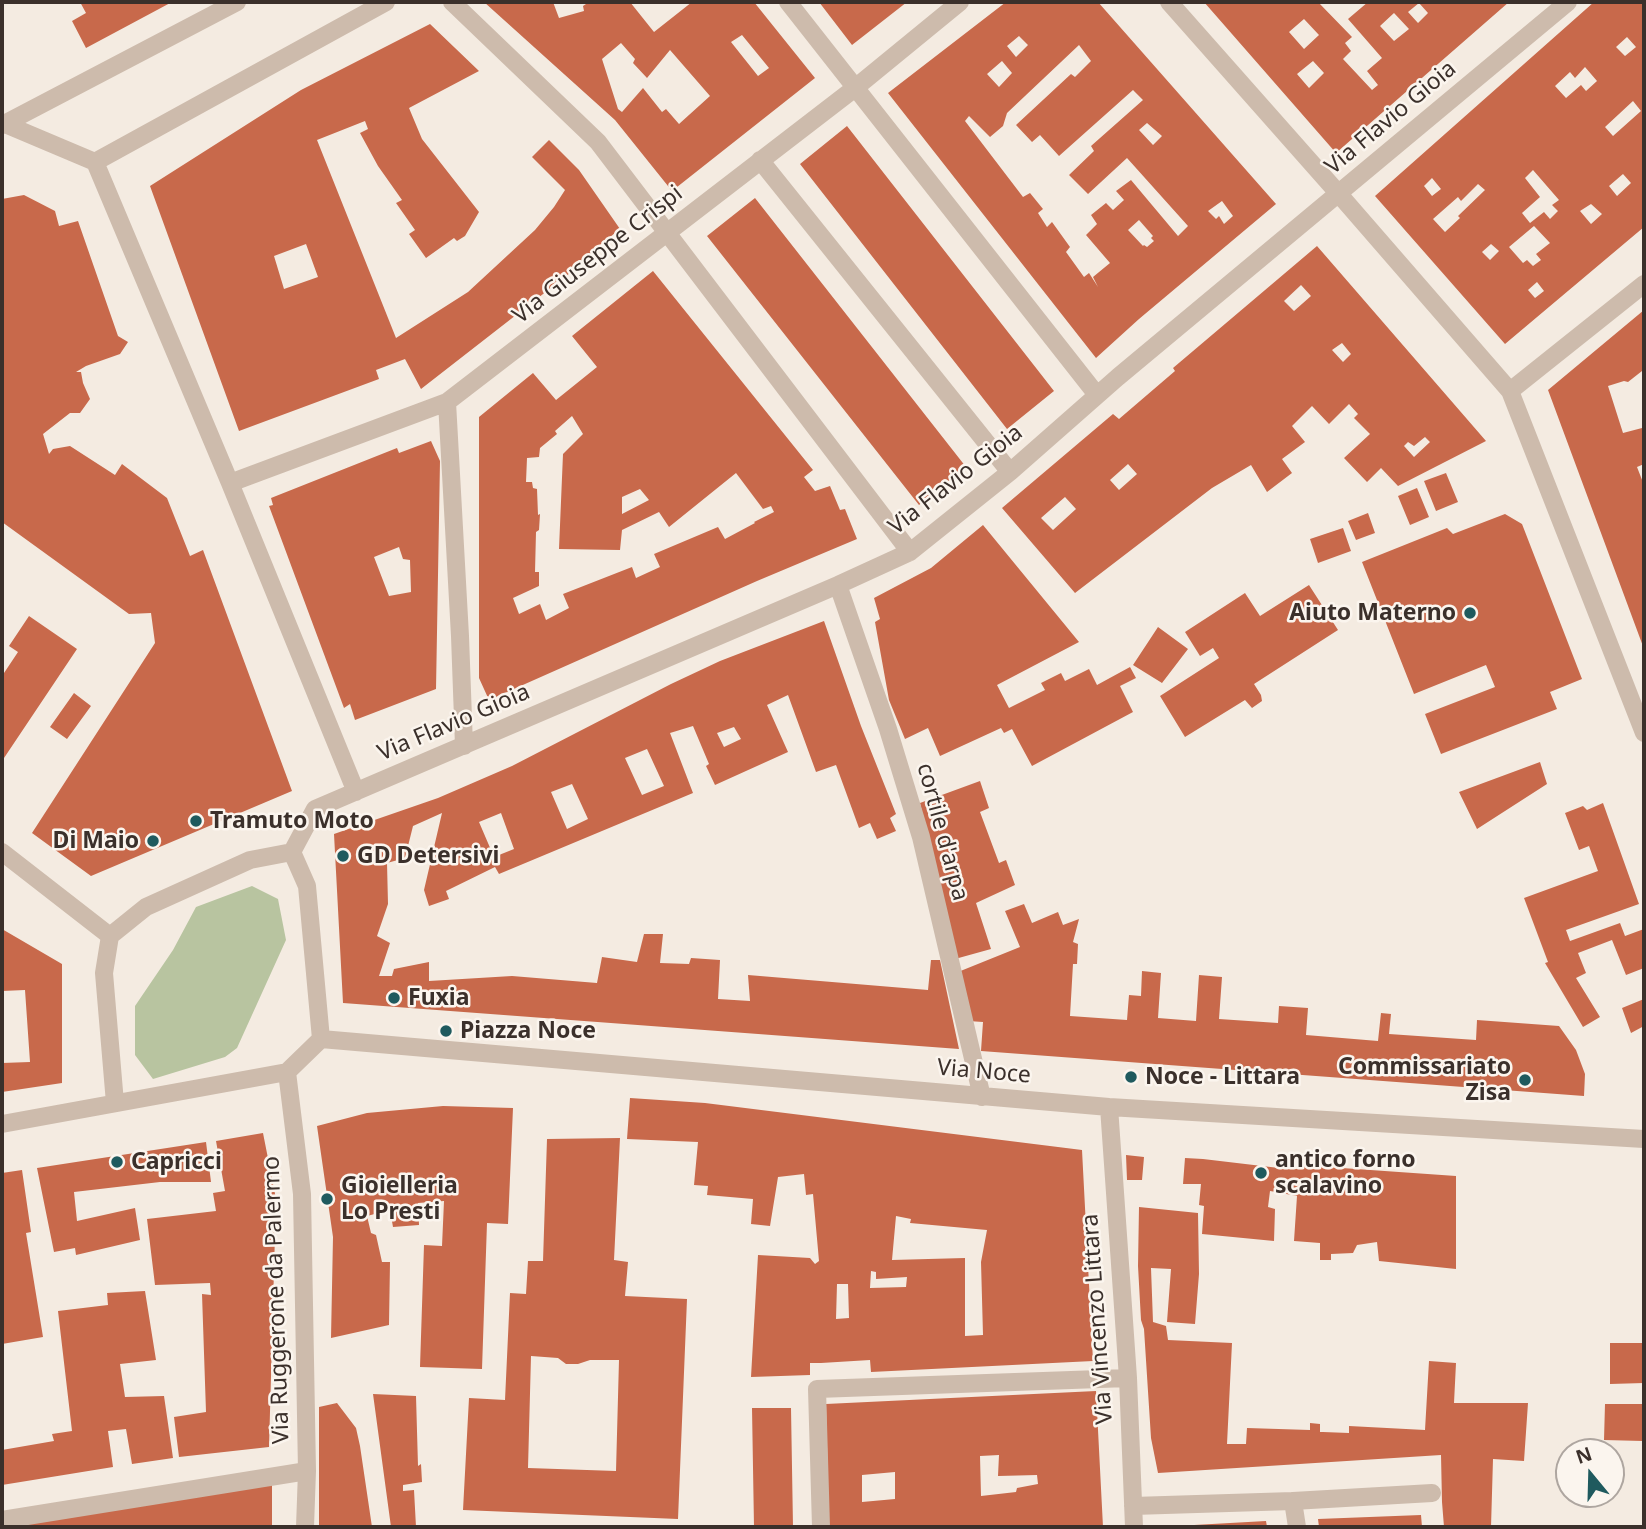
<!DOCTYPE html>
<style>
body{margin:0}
#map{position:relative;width:1646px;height:1529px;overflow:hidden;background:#f4ebe1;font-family:"Noto Sans",sans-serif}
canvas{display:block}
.frame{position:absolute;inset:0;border:4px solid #3b302b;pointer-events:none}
.north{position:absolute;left:1555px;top:1438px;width:70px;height:70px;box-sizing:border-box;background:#fbf5ee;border:2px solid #aea6a0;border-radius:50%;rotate:341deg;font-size:19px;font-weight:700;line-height:28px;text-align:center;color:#3b302b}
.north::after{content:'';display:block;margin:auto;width:24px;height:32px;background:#1f5a5e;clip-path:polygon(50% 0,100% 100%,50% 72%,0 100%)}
</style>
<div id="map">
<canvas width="1646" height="1529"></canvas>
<div class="frame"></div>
<div class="north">N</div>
</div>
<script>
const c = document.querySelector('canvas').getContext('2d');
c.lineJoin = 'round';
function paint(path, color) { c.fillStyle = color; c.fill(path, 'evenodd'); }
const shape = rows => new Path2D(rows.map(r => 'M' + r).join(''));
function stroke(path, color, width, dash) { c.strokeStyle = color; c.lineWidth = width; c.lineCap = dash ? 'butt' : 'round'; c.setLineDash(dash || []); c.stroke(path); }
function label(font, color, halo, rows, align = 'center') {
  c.font = font + ' "Noto Sans",sans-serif'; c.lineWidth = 5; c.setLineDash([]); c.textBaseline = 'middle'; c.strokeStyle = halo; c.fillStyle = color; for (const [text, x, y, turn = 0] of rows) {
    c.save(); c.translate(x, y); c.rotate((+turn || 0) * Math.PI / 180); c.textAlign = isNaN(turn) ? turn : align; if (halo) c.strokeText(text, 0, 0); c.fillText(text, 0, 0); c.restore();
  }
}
const green = shape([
 [252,886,278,899,286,940,237,1048,225,1057,153,1079,135,1055,135,1006,173,950,196,907]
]);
const building = shape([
 [80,2,172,2,86,48,72,21,86,13],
 [484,2,553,2,559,18,584,11,583,6,589,2,630,2,654,32,692,2,754,2,815,78,672,191,615,120],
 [742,35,769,68,758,76,731,42],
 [621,43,635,59,633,63,647,78,670,50,710,96,679,124,666,109,662,112,643,88,622,112,618,109,602,59],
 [819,2,853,3,907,2,852,45],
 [1006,2,1098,2,1276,204,1139,319,1096,358,888,93],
 [1019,36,1028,45,1016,57,1007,46],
 [1079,45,1091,61,1075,77,1071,74,1016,125,1032,142,1040,135,1059,156,1133,90,1143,100,1091,146,1094,151,1069,175,1088,194,1127,158,1188,226,1178,236,1131,180,1116,191,1124,200,1113,210,1106,203,1091,215,1097,224,1086,235,1110,263,1093,277,1098,287,1089,273,1084,277,1066,252,1070,247,1052,222,1047,227,1038,213,1043,209,1030,193,1023,197,965,121,969,116,990,137,1003,126,1007,113],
 [1002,61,1012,73,999,87,987,74],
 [1147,123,1162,136,1153,145,1139,130],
 [1222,201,1233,216,1224,224,1219,216,1216,219,1208,211],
 [1139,220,1153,236,1151,238,1154,241,1147,247,1144,245,1143,246,1128,230],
 [1204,2,1318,2,1352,37,1345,43,1351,51,1343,59,1372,90,1378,85,1367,71,1382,58,1348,19,1368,2,1509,2,1336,153],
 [1419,3,1428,13,1418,23,1408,12],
 [1394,13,1409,29,1394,41,1380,26],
 [1304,19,1319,35,1304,49,1289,32],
 [1313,61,1324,73,1309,88,1297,74],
 [1594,2,1644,2,1644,227,1505,344,1375,196],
 [1627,37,1636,47,1625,56,1616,47],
 [1585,67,1597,81,1586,91,1581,85,1566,98,1555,86,1570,72,1575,78],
 [1633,101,1641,111,1613,136,1605,127],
 [1533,170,1559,200,1552,205,1558,211,1550,219,1544,212,1530,223,1522,213,1540,197,1525,178],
 [1623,174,1631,183,1617,196,1609,186],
 [1432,178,1441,189,1432,196,1424,186],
 [1478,184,1485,190,1458,216,1460,218,1445,232,1433,219,1458,197,1461,201],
 [1591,204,1602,214,1591,224,1580,211],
 [1534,226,1550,243,1536,254,1541,260,1533,266,1527,260,1523,263,1509,247],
 [1491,244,1499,251,1490,260,1482,252],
 [1537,282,1544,291,1535,298,1528,290],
 [430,24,479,71,409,108,422,139,479,212,465,236,457,241,454,238,426,258,409,234,415,230,396,203,402,200,378,166,360,133,368,129,365,121,317,140,396,338,468,292,535,230,554,207,565,190,532,157,549,140,579,170,620,229,595,249,597,252,421,389,405,359,376,370,379,379,239,431,150,186,301,90],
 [306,244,318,277,284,289,274,256],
 [847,126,1054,391,1007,429,800,164],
 [24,195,55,211,59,226,78,221,118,336,128,342,120,354,86,366,76,372,81,372,83,383,90,399,80,413,70,413,43,434,49,454,53,449,70,446,115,475,122,464,167,498,190,556,203,550,292,791,91,876,32,833,155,643,151,613,129,614,2,522,2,199],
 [755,198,966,467,919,505,707,236],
 [1317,246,1486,441,1398,486,1381,468,1367,482,1344,458,1370,434,1354,418,1358,414,1349,404,1329,424,1312,406,1292,426,1305,442,1282,459,1292,473,1267,492,1251,465,1212,488,1075,593,1002,508,1113,414,1119,419,1175,371,1173,368],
 [1301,285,1311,296,1294,311,1284,301],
 [1342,343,1351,354,1343,362,1332,350],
 [1425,437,1430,442,1414,457,1404,446,1408,442,1414,446],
 [1128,464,1137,474,1119,490,1110,480],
 [1065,497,1076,509,1053,530,1041,518],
 [653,271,813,470,804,477,815,491,830,486,840,510,845,509,857,539,757,581,489,700,479,678,479,417,533,373,556,400,597,367,572,336],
 [572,416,583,434,563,454,559,549,620,550,622,530,659,512,669,527,736,473,763,509,771,506,774,512,754,522,755,523,725,539,718,527,654,554,660,567,636,578,632,567,563,594,569,608,546,620,540,604,519,614,513,598,539,586,539,572,535,572,536,532,539,530,540,514,538,515,537,489,533,488,532,482,526,482,527,458,539,457,540,448,557,434,555,431],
 [640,489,649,500,622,514,622,497],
 [1644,310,1644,374,1642,371,1628,382,1624,381,1608,386,1623,433,1642,428,1644,438,1644,464,1637,467,1644,485,1644,649,1548,390],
 [431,441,440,461,436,689,355,720,350,704,344,708,269,506,273,505,271,498,397,448,399,453],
 [399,547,403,559,410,560,411,592,389,596,374,557],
 [1446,473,1458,502,1436,511,1424,481],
 [1417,488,1429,517,1410,525,1398,496],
 [1368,513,1375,533,1356,540,1348,521],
 [1505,514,1522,524,1582,679,1550,692,1557,709,1441,754,1425,714,1495,687,1486,665,1414,694,1362,562,1447,528,1453,534],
 [983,525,1079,642,997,685,1009,708,1045,690,1041,683,1061,673,1065,681,1089,669,1097,685,1130,667,1136,678,1120,686,1133,712,1032,766,1012,729,1004,733,1001,728,940,756,928,728,905,739,889,700,875,622,880,619,874,598,931,568],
 [1343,528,1351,551,1318,563,1310,539],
 [1309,585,1338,630,1254,684,1261,695,1262,701,1252,708,1245,700,1185,737,1160,696,1219,658,1213,648,1200,656,1185,632,1245,593,1260,616],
 [29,616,77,649,2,761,2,676,18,652,9,646],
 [824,621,861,726,896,814,890,818,896,831,877,839,870,823,859,828,836,765,816,772,788,695,767,705,788,752,715,785,706,766,709,764,693,726,670,733,693,793,499,874,495,867,446,891,449,899,429,906,424,890,442,813,413,826,405,858,387,863,388,904,377,936,390,943,379,976,392,976,394,969,429,962,429,981,512,976,597,983,602,957,637,962,644,934,663,934,660,963,689,964,691,958,720,960,718,999,750,1001,748,975,928,990,931,960,940,960,959,1049,343,1003,334,834,438,798,512,766,671,684,720,661],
 [734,727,741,739,724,747,717,733],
 [647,749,664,786,642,795,625,758],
 [572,784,588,819,567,829,551,792],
 [501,813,514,849,494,857,479,822],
 [1158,627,1188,649,1162,683,1133,665],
 [74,693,91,706,67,739,50,727],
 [1540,762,1547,784,1477,829,1459,792],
 [980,781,989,808,980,812,999,863,1006,860,1015,885,976,903,991,949,955,959,920,803],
 [1603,803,1639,904,1566,930,1570,941,1620,923,1625,936,1644,929,1644,968,1626,975,1612,940,1578,953,1586,973,1576,978,1600,1017,1583,1027,1545,963,1548,962,1524,898,1598,871,1589,846,1579,850,1565,813,1583,806,1587,810],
 [1024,904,1032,923,1058,912,1063,925,1079,919,1073,942,1078,944,1077,964,1073,964,1070,1016,1127,1020,1129,995,1141,996,1142,971,1161,973,1158,1018,1196,1021,1199,975,1222,977,1219,1019,1278,1023,1279,1006,1308,1008,1306,1035,1378,1041,1381,1013,1391,1014,1389,1034,1476,1040,1477,1020,1559,1026,1576,1050,1585,1074,1584,1096,981,1051,983,1022,968,1021,958,972,1020,947,1005,911],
 [2,929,62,964,62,1083,2,1092,2,1063,30,1062,25,990,2,991],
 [1644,999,1644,1026,1631,1033,1622,1008],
 [630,1098,705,1103,1082,1150,1093,1361,871,1372,870,1360,821,1363,810,1363,810,1375,751,1377,758,1255,810,1258,815,1264,819,1261,813,1194,806,1195,804,1174,778,1177,770,1226,751,1224,753,1199,707,1195,708,1186,694,1185,698,1142,627,1139],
 [896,1216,911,1219,910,1223,987,1230,981,1262,983,1335,965,1336,965,1258,892,1260],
 [871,1271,876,1272,876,1279,907,1277,906,1287,870,1288],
 [837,1284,848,1284,849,1318,836,1319],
 [443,1106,513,1108,508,1224,487,1223,482,1369,420,1367,424,1245,442,1246,444,1201,418,1203,419,1225,393,1227,390,1210,367,1216,371,1233,376,1235,382,1262,390,1262,389,1325,331,1338,333,1237,317,1126,367,1113],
 [263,1133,276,1199,269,1447,179,1457,174,1417,206,1412,202,1294,211,1295,210,1283,155,1285,147,1219,216,1211,213,1193,225,1191,216,1141],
 [620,1138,614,1260,628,1262,625,1296,687,1299,678,1519,463,1510,469,1398,505,1400,510,1293,526,1294,528,1261,543,1261,547,1139],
 [531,1356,558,1358,566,1364,578,1364,590,1360,619,1360,616,1471,528,1468],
 [206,1142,211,1182,160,1182,74,1192,77,1221,135,1208,140,1240,76,1255,75,1248,54,1252,37,1168],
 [1126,1155,1144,1157,1142,1180,1127,1180],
 [1185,1158,1203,1159,1279,1168,1299,1169,1299,1165,1456,1176,1456,1269,1379,1261,1377,1242,1357,1245,1353,1253,1331,1254,1331,1260,1320,1260,1320,1243,1294,1241,1297,1196,1276,1192,1270,1191,1268,1207,1275,1209,1274,1241,1202,1234,1204,1206,1199,1205,1201,1184,1183,1184],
 [22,1170,31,1232,26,1233,43,1337,2,1344,2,1173],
 [1139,1207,1198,1213,1199,1274,1195,1324,1167,1322,1171,1269,1151,1268,1153,1322,1166,1326,1168,1340,1232,1343,1227,1444,1246,1444,1247,1428,1310,1430,1310,1423,1320,1424,1320,1432,1323,1432,1349,1433,1349,1426,1425,1430,1429,1361,1456,1363,1454,1403,1528,1403,1524,1461,1493,1459,1491,1527,1444,1527,1442,1502,1441,1455,1158,1473,1151,1438,1144,1329,1141,1320,1138,1266],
 [145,1291,156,1360,120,1364,125,1397,164,1396,173,1458,132,1464,126,1429,108,1431,113,1467,2,1485,2,1450,54,1441,52,1434,72,1431,58,1311,108,1305,107,1293],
 [1610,1343,1644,1343,1644,1383,1610,1384],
 [1096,1391,1103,1527,829,1527,826,1404],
 [999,1455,998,1476,1037,1475,1038,1484,1017,1488,1016,1492,981,1496,980,1456],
 [895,1472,895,1499,862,1502,862,1475],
 [373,1394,416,1396,418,1466,421,1464,422,1482,403,1485,403,1491,414,1490,416,1527,391,1527],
 [337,1403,356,1428,360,1446,372,1527,319,1527,319,1407],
 [1605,1404,1644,1404,1643,1441,1604,1440],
 [752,1408,791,1408,793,1527,754,1527],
 [272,1480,272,1527,9,1527],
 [1421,1515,1422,1527,1319,1527,1318,1519],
 [1266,1521,1267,1527,1194,1527,1194,1525]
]);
const street = shape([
 [452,2,598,142,910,552],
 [788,2,1097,395],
 [1169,2,1338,193,1510,391,1644,733],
 [5,124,95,162,230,483,356,792],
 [2,125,237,2],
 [760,160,1010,472],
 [95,162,386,2],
 [1510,391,1644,284],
 [447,402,460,636,464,746],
 [230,483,447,402,855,88,960,2],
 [838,585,888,729,921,837,982,1097],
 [2,852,110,936],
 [292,852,315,809,838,585,910,552,1010,472,1118,377,1568,2],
 [292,852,307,886,321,1039],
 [321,1039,1109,1107,1644,1139],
 [287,1072,302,1194,307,1471,305,1527],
 [115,1103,104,973,110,936,146,907,250,860,292,852],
 [1109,1107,1128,1378,1134,1527],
 [2,1124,287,1072,321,1039],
 [1293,1501,1297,1527],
 [1133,1506,1293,1501,1432,1493],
 [2,1520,307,1471],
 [821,1527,817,1389,1128,1378]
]);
const markers = [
 [1470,613,7,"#1f5a5e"],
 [196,821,7,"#1f5a5e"],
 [153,841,7,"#1f5a5e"],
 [343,856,7,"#1f5a5e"],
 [394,998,7,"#1f5a5e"],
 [446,1031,7,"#1f5a5e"],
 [1131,1077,7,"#1f5a5e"],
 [1525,1080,7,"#1f5a5e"],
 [117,1162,7,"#1f5a5e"],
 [1261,1173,7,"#1f5a5e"],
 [327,1199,7,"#1f5a5e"]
];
const streetNames = [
 ["Via Flavio Gioia",1391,118,-40],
 ["Via Giuseppe Crispi",598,255,-38],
 ["Via Flavio Gioia",956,480,-38],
 ["Via Flavio Gioia",454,723,-23],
 ["cortile d'arpa",942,832,75],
 ["Via Noce",984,1072,5],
 ["Via Ruggerone da Palermo",277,1300,-92],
 ["Via Vincenzo Littara",1098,1319,-94]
];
const poiNames = [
 ["Aiuto Materno",1456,613,"right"],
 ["Tramuto Moto",210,821],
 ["Di Maio",139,841,"right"],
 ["GD Detersivi",357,856],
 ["Fuxia",408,998],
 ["Piazza Noce",460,1031],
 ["Commissariato",1511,1067,"right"],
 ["Zisa",1511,1093,"right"],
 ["Noce - Littara",1145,1077],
 ["antico forno",1275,1160],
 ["scalavino",1275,1186],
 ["Capricci",131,1162],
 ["Gioielleria",341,1186],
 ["Lo Presti",341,1212]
];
paint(green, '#b8c4a0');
paint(building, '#c8694b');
stroke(street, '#cdbbac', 18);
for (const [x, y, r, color] of markers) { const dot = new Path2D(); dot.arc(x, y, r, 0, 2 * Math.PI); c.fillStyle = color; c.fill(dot); stroke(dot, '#fbf5ee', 2.5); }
label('23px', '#3b302b', '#fbf5ee', streetNames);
label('bold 23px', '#3b302b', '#fbf5ee', poiNames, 'left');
</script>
